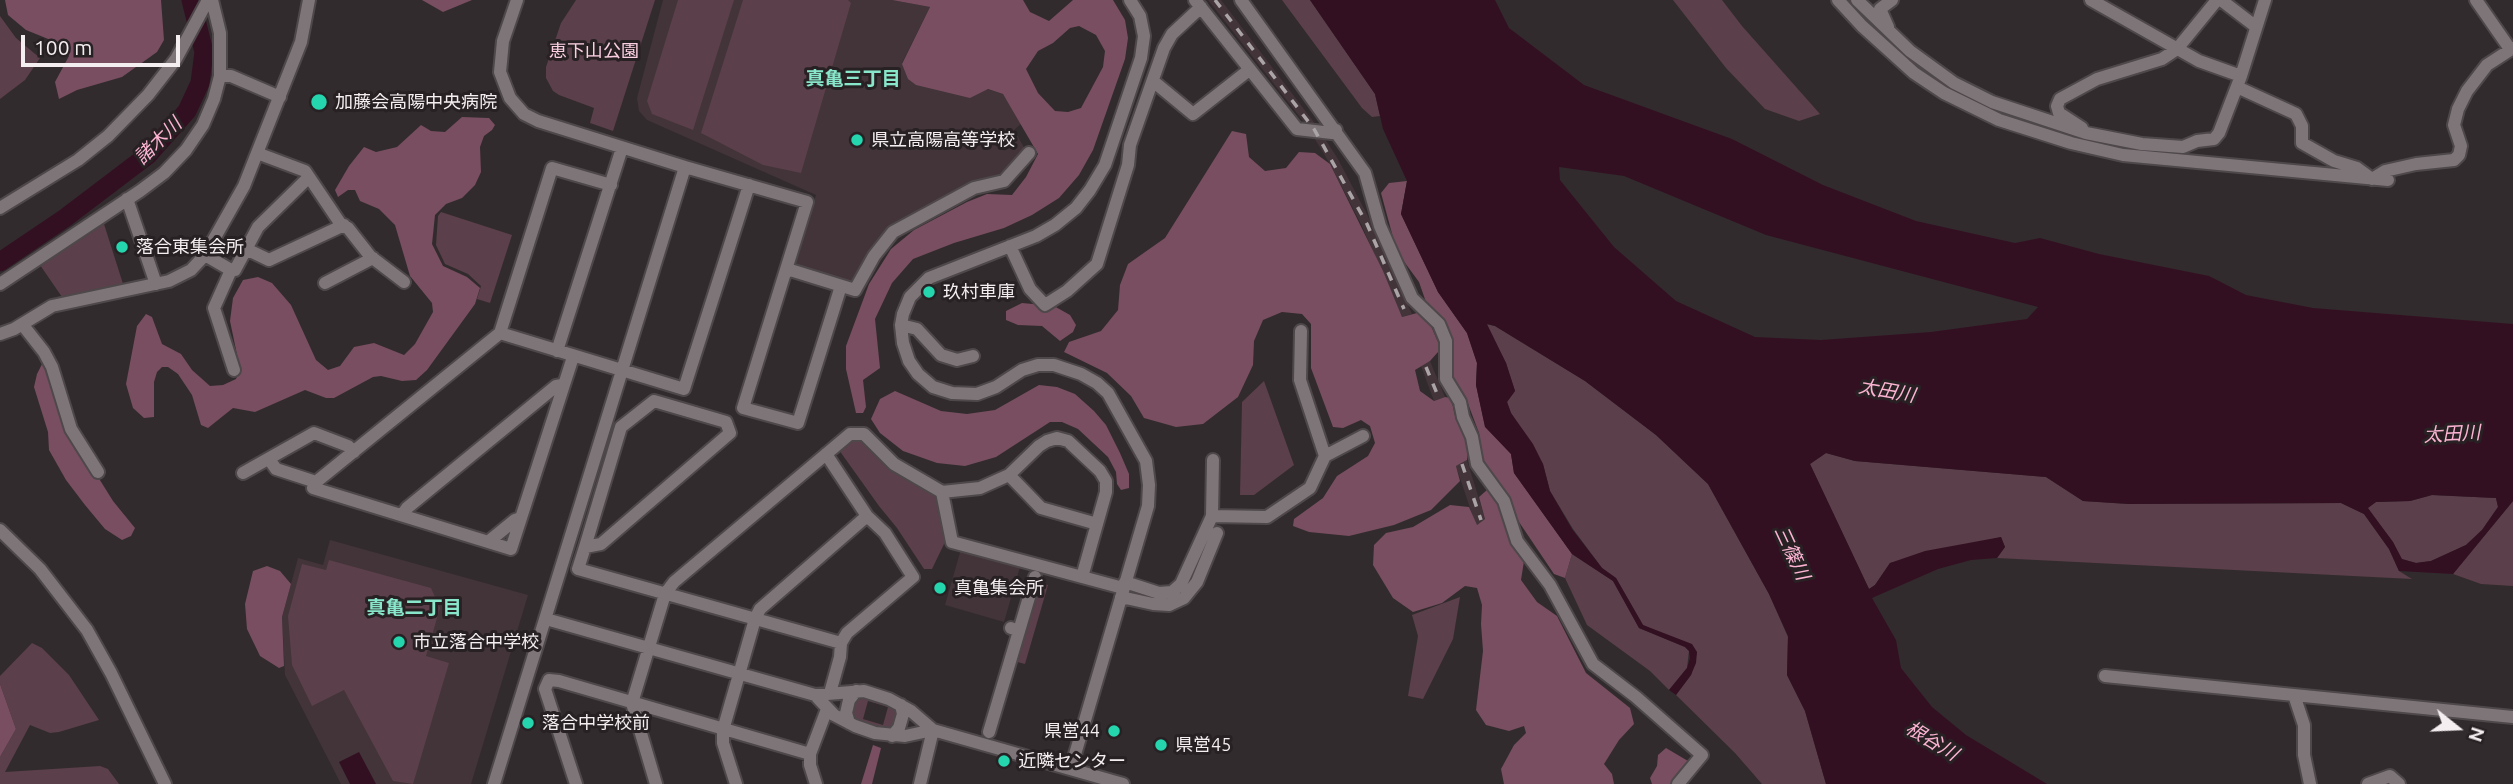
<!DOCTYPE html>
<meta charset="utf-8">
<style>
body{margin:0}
#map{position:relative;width:2513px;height:784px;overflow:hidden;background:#322b2d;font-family:Ubuntu,sans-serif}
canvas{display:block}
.north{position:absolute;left:2422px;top:693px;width:70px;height:70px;-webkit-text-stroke:5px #282124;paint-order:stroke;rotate:108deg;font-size:19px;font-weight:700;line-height:28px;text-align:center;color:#f4eef0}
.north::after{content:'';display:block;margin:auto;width:24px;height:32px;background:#f4eef0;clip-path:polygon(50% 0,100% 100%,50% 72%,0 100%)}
.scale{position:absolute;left:21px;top:35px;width:159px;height:32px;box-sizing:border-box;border:4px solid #f4eef0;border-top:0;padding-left:9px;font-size:21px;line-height:24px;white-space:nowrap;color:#f4eef0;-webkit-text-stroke:5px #282124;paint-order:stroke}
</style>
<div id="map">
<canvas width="2513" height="784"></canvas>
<div class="north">N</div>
<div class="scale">100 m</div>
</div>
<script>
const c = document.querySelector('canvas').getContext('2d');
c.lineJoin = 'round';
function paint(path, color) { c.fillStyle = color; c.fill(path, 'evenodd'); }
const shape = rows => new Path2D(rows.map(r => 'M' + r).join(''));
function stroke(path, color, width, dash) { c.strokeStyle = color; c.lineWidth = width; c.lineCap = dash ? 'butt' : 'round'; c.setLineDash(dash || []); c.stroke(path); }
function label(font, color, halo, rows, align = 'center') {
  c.font = font + ' Ubuntu,"Noto Sans JP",sans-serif'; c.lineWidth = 6; c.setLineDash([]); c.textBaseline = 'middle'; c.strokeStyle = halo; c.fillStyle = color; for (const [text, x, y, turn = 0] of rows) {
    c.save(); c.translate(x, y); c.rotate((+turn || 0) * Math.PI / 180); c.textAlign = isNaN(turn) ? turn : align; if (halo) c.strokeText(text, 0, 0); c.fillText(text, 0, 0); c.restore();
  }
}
const built = shape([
 [663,0,892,0,930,7,902,63,1003,94,1022,123,1014,130,1025,149,1004,176,891,229,852,283,799,268,794,260,816,195,647,120,639,111,637,98],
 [1208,0,1221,0,1316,125,1338,159,1371,222,1412,314,1402,317,1361,224,1330,164,1307,126],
 [1430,361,1445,397,1434,401,1421,366],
 [1467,460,1485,519,1476,526,1456,466],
 [330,540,528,595,471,784,341,784,285,675,282,617,298,558,323,565],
 [961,549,1020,567,1004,622,945,605]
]);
const green = shape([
 [576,0,655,0,613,131,590,123,594,108,559,95,553,91,546,78,546,67,561,23],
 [678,0,734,0,693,130,652,114,647,101],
 [743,0,848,0,851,3,801,173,763,165,701,133],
 [1282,0,1310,0,1375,94,1380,116,1372,117,1362,108],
 [1673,0,1722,0,1742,26,1820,114,1799,121,1765,109,1726,68],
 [0,16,16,38,40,58,25,80,0,99],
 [441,212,512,235,490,303,477,299,481,286,468,274,445,264,436,245,438,216],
 [104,224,124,287,62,297,40,265],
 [1486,324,1495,326,1585,381,1656,435,1708,484,1769,594,1788,637,1787,675,1805,711,1826,784,1762,784,1735,753,1676,695,1691,675,1697,652,1643,625,1616,578,1602,568,1573,529,1550,491,1543,464,1511,413,1507,402,1515,391,1506,363],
 [1264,381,1294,465,1254,495,1240,495,1242,402],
 [862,437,932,493,937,500,945,542,932,569,924,569,897,528,879,506,839,450,850,438],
 [1826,453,1855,461,2046,477,2083,501,2129,504,2341,503,2364,514,2389,549,2399,571,2412,579,1997,558,2005,547,2001,537,1890,563,1875,585,1869,589,1810,464],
 [2432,495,2496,498,2498,507,2482,530,2466,545,2431,561,2416,563,2401,559,2393,542,2367,508,2376,502,2410,501],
 [2513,501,2513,586,2481,584,2453,574],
 [1572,554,1613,581,1639,628,1685,647,1689,651,1687,668,1669,690,1650,671,1587,625,1565,578],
 [329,560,431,588,440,608,426,656,449,663,413,784,393,781,344,690,312,706,292,665,288,616,302,564,326,570],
 [1035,582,1048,585,1025,664,1006,659],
 [1460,597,1453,639,1423,699,1408,696,1418,636,1412,615],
 [32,643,42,648,69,675,99,720,59,732,50,733,30,725,5,772,100,766,108,769,119,784,0,784,0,757,16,729,0,684,0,676],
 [862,696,892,703,898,712,893,727,883,731,855,720,852,715,853,703],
 [868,701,888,707,883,725,863,719]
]);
const forest = shape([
 [5,0,161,0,164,40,157,52,122,77,77,90,59,99,55,82,69,56,63,45,26,30,8,15],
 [422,0,472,0,443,12],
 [892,0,1023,0,1030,12,1049,21,1073,0,1113,0,1125,20,1128,38,1125,59,1093,150,1079,175,1059,198,1032,215,1004,228,954,243,913,259,892,283,875,319,880,368,863,380,866,407,863,413,856,413,846,369,846,346,869,284,891,249,914,230,967,202,987,194,1012,195,1026,177,1038,154,1003,94,988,89,970,98,916,85,908,79,902,64,930,7],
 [1079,26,1096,35,1105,51,1103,67,1081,108,1068,112,1055,111,1038,93,1026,69,1038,51,1053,43,1070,28],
 [462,117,489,118,495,125,492,130,484,136,480,147,481,172,475,185,462,198,446,204,435,215,432,244,443,266,467,277,480,288,475,304,427,370,416,380,402,381,381,376,373,377,334,398,326,398,305,390,255,412,233,408,208,428,201,425,192,395,178,374,168,367,162,367,157,372,154,382,154,417,144,418,133,408,126,384,137,326,146,314,152,317,162,344,181,354,192,370,210,386,223,385,236,379,240,369,230,321,233,298,243,280,258,277,272,283,291,305,316,360,328,370,340,366,354,347,374,343,404,355,415,344,433,312,432,303,410,276,395,225,379,209,360,201,355,190,348,190,338,197,335,190,349,166,364,147,376,152,397,147,421,125,431,131,445,132],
 [1232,131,1246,134,1249,157,1265,171,1286,168,1299,152,1315,153,1330,164,1383,271,1402,317,1417,313,1431,326,1438,342,1438,352,1430,361,1415,370,1420,391,1434,401,1445,397,1451,398,1456,420,1469,443,1467,460,1456,466,1460,481,1431,510,1394,525,1349,536,1309,532,1293,526,1294,519,1323,498,1337,476,1368,456,1375,443,1370,426,1361,420,1343,428,1333,427,1311,368,1311,324,1302,314,1282,312,1263,320,1254,341,1253,365,1238,397,1203,424,1176,427,1144,418,1131,396,1107,373,1064,352,1069,342,1101,331,1118,310,1120,285,1128,264,1165,238],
 [1407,181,1401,214,1438,292,1467,333,1477,363,1476,385,1485,426,1511,454,1514,473,1572,554,1565,578,1554,574,1519,522,1504,491,1483,459,1479,433,1467,401,1453,378,1451,338,1448,327,1427,305,1419,282,1397,252,1381,193,1389,183],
 [1022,303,1054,306,1070,315,1076,325,1073,332,1060,341,1042,326,1018,325,1006,320,1006,311],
 [42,364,46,367,98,477,113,501,135,528,131,536,122,540,105,529,85,505,66,480,49,450,48,432,34,387,37,374],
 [1039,385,1057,387,1075,394,1094,411,1106,425,1120,453,1129,474,1129,488,1121,490,1117,484,1116,472,1108,457,1078,429,1062,422,1050,422,996,457,965,466,937,463,903,451,880,433,871,419,880,399,895,391,941,411,967,414,995,410],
 [1487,490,1500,504,1514,543,1524,561,1521,580,1537,602,1557,616,1586,673,1630,708,1634,724,1619,740,1604,764,1612,774,1614,784,1504,784,1501,769,1514,745,1526,733,1524,726,1509,731,1486,725,1476,710,1483,651,1481,624,1482,605,1477,588,1465,586,1442,603,1413,612,1393,598,1373,565,1374,545,1386,533,1413,527,1450,505,1469,507,1477,525,1485,519,1479,497],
 [267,566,280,571,291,584,282,617,284,666,279,668,260,656,247,629,245,604,253,571],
 [0,684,16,729,0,757],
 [873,745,881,748,872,784,861,784],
 [1666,748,1688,761,1688,768,1674,784,1652,784,1650,778,1657,766,1658,755]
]);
const water = shape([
 [1310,0,1495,0,1509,28,1584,85,1732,139,1823,185,1916,221,2015,243,2040,238,2099,254,2209,276,2246,295,2313,308,2513,324,2513,501,2453,574,2399,571,2389,549,2364,514,2341,503,2129,504,2083,501,2046,477,1855,461,1826,453,1810,464,1869,589,1875,585,1890,563,1925,551,2001,537,2005,547,1997,558,1971,560,1938,569,1872,598,1896,640,1901,668,1932,707,1966,735,2047,784,1826,784,1805,711,1787,675,1788,636,1769,594,1708,484,1656,435,1585,381,1495,326,1487,324,1506,363,1515,391,1507,402,1511,413,1533,444,1543,464,1550,491,1572,529,1602,568,1616,578,1643,625,1692,644,1697,652,1696,663,1691,675,1676,695,1669,690,1687,668,1690,658,1689,651,1685,647,1639,628,1613,581,1572,554,1514,473,1511,454,1485,427,1476,385,1477,363,1467,333,1438,292,1401,214,1407,181,1383,129,1375,94],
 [1559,167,1624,176,1766,235,2038,307,2027,319,1931,332,1821,340,1755,337,1676,301,1614,247,1560,180],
 [2432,495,2496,498,2498,507,2482,530,2466,545,2431,561,2416,563,2402,559,2393,542,2368,508,2376,502,2410,501],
 [359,752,376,784,350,784,339,762]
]);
const river = shape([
 [0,262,65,218,148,155,187,111,200,83,204,52,191,0]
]);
const minor = shape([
 [1195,0,1297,129,1332,133,1336,130],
 [1241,0,1365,173,1380,226,1412,298,1439,324,1446,341,1446,379,1460,402,1463,417,1472,437,1477,464,1504,501,1517,541,1550,585,1593,664,1636,697,1702,755,1678,784],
 [1838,0,1862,26,1914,73,1944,93,1999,120,2071,143,2123,155,2388,180],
 [1857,0,1910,51,1954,83,1992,102,2086,133,2142,144,2183,147,2197,141,2214,139,2219,133,2241,76,2265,0],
 [2091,0,2199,61,2241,76],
 [2221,0,2255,26],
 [2476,0,2510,49],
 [1888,27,1880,9,1892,0],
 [220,76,231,76,280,97],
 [1153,81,1193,114,1249,70],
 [2237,87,2296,114,2302,126,2302,143,2334,161,2357,168,2372,179,2385,171,2416,164,2454,160,2459,155,2461,146,2454,125,2458,109,2467,91,2487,65,2513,48],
 [2082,128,2059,113,2057,106,2060,99,2097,79,2162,59,2177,49,2217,0],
 [257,153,305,171,340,223,348,228,370,256,404,282],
 [685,167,807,202,743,408,798,423,841,286],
 [127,199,156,284],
 [0,208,78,160,108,136,148,95,176,59,208,0],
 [1010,246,1030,289,1045,305,1067,291,1097,264,1128,165,1130,145,1164,48,1172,34,1201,7],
 [246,249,269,260,344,225],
 [205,255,231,270,235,270,258,227,309,177],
 [787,269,855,290,874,256,893,232,974,188,1004,181,1029,153],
 [231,270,214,308,234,370],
 [325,283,373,258],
 [0,284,140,191,164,173,186,150,203,125,214,99,220,76,220,33,212,0],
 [22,324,44,352,52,367,71,429,98,472],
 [901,325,917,329,941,355,957,360,973,356],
 [500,333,684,389,749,185],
 [0,334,14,329,52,306,169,281,191,270,205,255,244,186,301,42,309,0],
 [557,351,622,148],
 [573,357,511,549,313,488,316,482,500,333,552,168,611,185],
 [826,454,867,516,885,533,913,577,847,633,841,643,840,657,830,693],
 [1325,456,1363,436],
 [269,459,276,469,316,482],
 [243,473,314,433,348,446,354,452],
 [1009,475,1041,508,1097,524],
 [942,492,980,488,1009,475,1039,446,1047,441,1057,438,1068,441,1100,471,1106,481,1106,492,1082,577],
 [402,515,407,508,556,386,562,385],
 [1212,516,1267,517,1310,488,1325,456,1300,380,1301,331],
 [0,530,40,569,87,630,111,673,165,784],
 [488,542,515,520,521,518],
 [585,547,601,544,730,433,726,422,654,401,621,427,585,547,578,569,841,643],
 [1125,582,1159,593,1172,592,1181,584,1212,516,1213,460],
 [1121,597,1153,604,1169,605,1184,598,1197,582,1217,533],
 [546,619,815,695,864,691,889,699,911,711,933,730,1123,784],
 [1019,631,1035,577],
 [2105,676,2513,717],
 [815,695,834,715,855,726,875,733,905,736,933,730],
 [2294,695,2304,725,2304,755,2310,784],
 [849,723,846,713,849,700,856,691],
 [989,732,1019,631,1011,628],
 [892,736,899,728,903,714,901,705],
 [1071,768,1148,506,1149,485,1146,461,1108,393,1097,383,1081,374,1054,365,1038,365,1022,370,996,387,977,394,952,393,933,387,918,374,909,361,903,343,901,325,903,314,910,297,929,278,1036,236,1055,225,1076,208,1090,190,1105,165,1141,58,1144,36,1140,16,1130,0],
 [494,784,685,167,538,121,524,114,510,98,500,72,503,41,517,0],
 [576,784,545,689,549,680,559,681,810,754],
 [656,784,632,703,665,594,674,582,850,434,864,434,894,464,942,492,952,542,1123,588],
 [736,784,723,743,723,730,755,619,760,609,867,516],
 [816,784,810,765,810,754,827,709],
 [920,784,933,730],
 [2368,784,2390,776,2399,784]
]);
const rail = shape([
 [1215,0,1314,129,1367,224,1404,309],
 [1426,367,1438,396],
 [1462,464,1481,520]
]);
const markers = [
 [319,102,9,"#24d5ae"],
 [857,140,7,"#24d5ae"],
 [122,247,7,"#24d5ae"],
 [929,292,7,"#24d5ae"],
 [940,588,7,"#24d5ae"],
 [399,642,7,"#24d5ae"],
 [528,723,7,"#24d5ae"],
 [1114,731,7,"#24d5ae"],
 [1161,745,7,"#24d5ae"],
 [1004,761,7,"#24d5ae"]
];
const parkNames = [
 ["恵下山公園",594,51]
];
const poiNames = [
 ["加藤会高陽中央病院",335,102],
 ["県立高陽高等学校",871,140],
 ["落合東集会所",136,247],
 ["玖村車庫",943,292],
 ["真亀集会所",954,588],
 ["市立落合中学校",413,642],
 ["落合中学校前",542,723],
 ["県営44",1100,731,"right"],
 ["県営45",1175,745],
 ["近隣センター",1018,761]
];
const neighbourhoodNames = [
 ["真亀三丁目",853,79],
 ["真亀二丁目",414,608]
];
const waterNames = [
 ["諸木川",158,141,-45],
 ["太田川",1887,391,10],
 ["太田川",2452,434,-3],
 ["三篠川",1792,553,65],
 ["根谷川",1932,741,31]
];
paint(built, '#423439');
paint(green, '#5b3f4a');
paint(forest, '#784e60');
paint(water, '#331021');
stroke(river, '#331021', 19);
stroke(minor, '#4e484a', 16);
stroke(minor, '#7e7579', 12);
stroke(rail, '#aaa4a6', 3.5, [9, 9]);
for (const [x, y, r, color] of markers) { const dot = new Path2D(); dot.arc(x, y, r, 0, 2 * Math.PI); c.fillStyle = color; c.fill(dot); stroke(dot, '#282124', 2.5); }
label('18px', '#fbcfe1', '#282124', parkNames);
label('18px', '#f4eef0', '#282124', poiNames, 'left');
label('bold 19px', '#88e7cb', '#282124', neighbourhoodNames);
label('italic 19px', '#fcb4d2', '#282124', waterNames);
</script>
